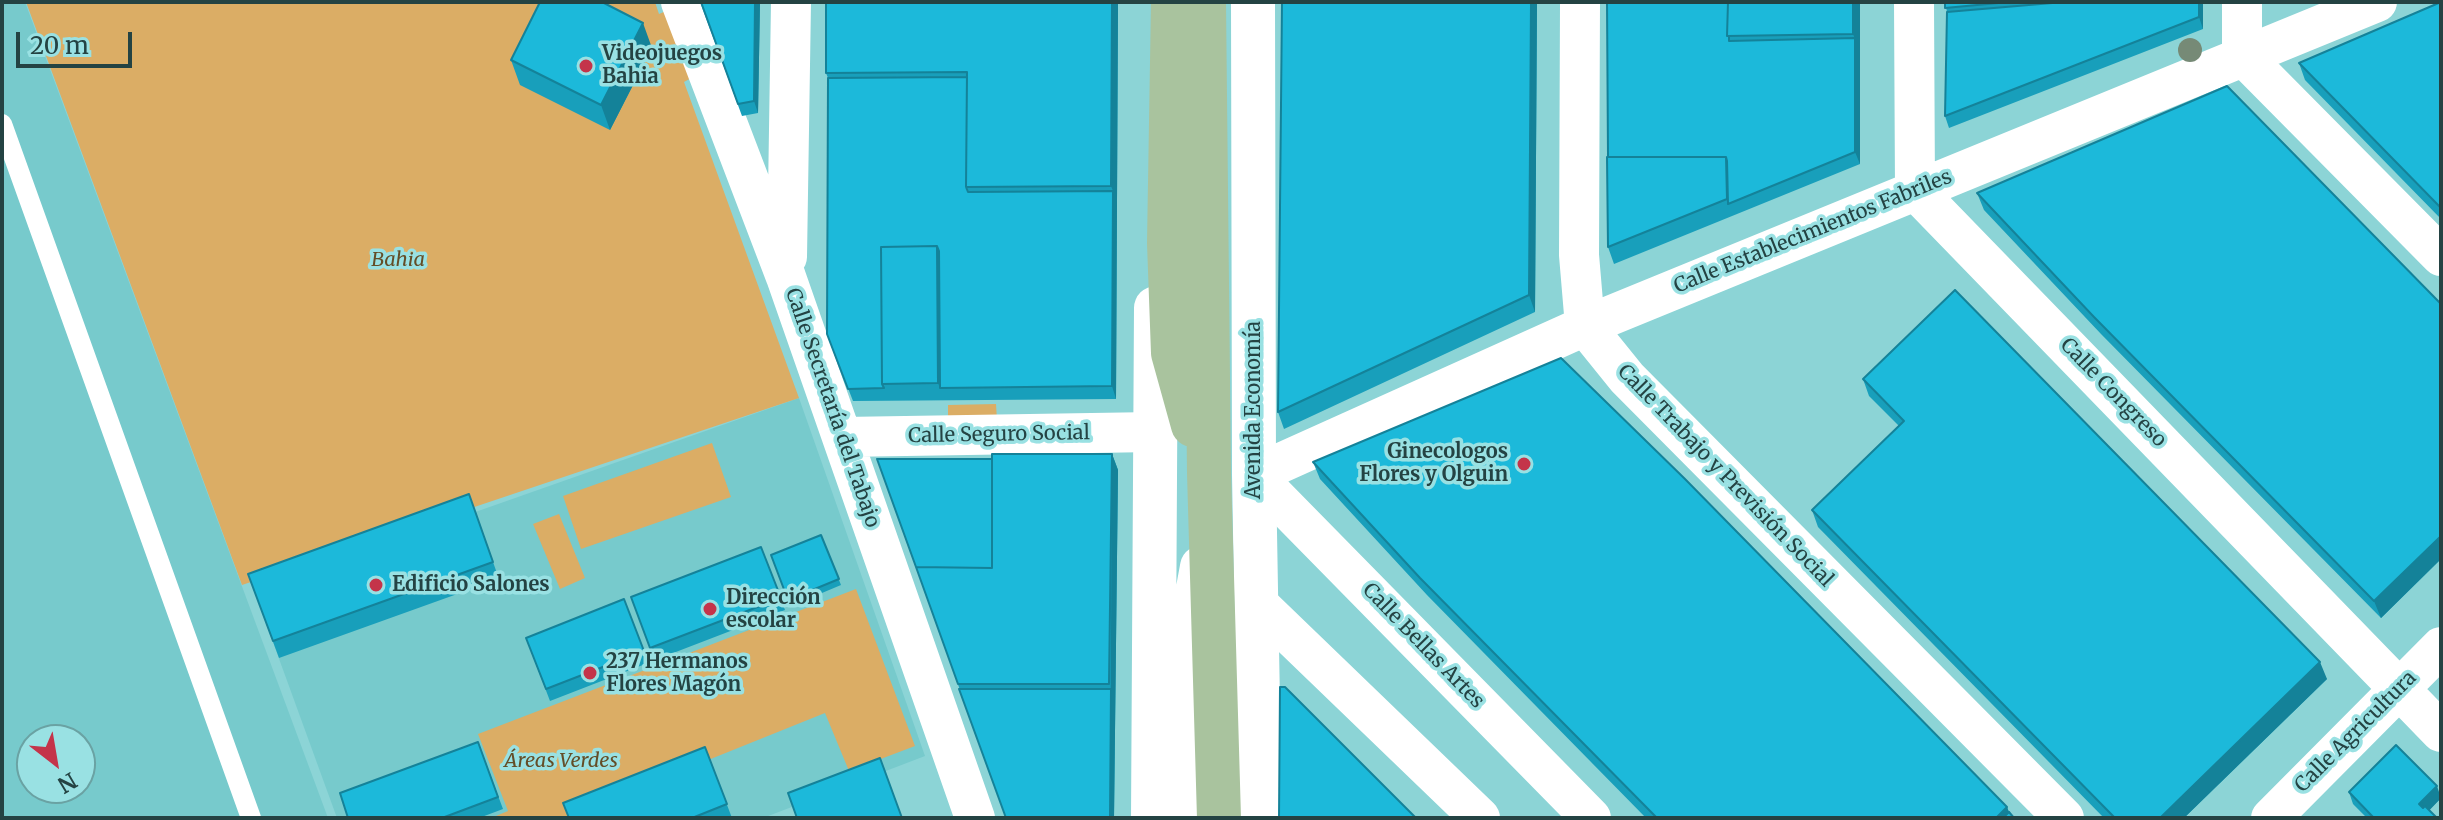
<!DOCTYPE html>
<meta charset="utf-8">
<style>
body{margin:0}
#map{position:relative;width:2443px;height:820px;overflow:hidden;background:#8cd4d6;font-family:Merriweather,serif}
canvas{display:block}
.frame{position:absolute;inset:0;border:4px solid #244343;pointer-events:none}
.north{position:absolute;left:16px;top:724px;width:80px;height:80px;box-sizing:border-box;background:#99e1e3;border:2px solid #6aa2a3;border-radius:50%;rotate:149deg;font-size:22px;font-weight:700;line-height:32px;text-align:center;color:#244343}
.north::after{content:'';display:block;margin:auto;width:28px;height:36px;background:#c4344a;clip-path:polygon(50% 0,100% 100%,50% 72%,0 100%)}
.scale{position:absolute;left:16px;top:32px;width:116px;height:36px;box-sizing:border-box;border:4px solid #244343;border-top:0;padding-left:10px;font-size:24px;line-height:28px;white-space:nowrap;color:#244343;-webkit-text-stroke:6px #99e1e3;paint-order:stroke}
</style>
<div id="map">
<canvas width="2443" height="820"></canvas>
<div class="frame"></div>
<div class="north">N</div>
<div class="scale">20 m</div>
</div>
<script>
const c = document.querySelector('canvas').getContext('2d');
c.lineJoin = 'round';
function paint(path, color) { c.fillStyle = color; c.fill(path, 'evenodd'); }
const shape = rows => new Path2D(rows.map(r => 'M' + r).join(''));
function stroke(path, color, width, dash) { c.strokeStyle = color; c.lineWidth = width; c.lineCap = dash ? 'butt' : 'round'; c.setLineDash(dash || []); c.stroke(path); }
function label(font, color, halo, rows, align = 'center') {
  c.font = font + ' Merriweather,serif'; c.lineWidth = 7; c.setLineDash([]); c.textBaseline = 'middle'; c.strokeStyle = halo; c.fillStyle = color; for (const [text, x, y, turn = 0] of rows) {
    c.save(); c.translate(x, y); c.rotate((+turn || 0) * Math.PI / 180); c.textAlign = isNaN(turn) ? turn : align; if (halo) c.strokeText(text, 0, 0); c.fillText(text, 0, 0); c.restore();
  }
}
const built = shape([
 [2,2,25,2,328,818,2,818],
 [32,740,80,740,80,788,32,788],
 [799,398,925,756,763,818,337,818,254,590]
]);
const green = shape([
 [26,2,655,2,659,14,675,7,704,71,684,82,799,398,242,585],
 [996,404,997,420,948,420,948,405],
 [712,443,731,497,581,549,563,496],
 [559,514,585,578,560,589,533,524],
 [856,589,915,746,849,771,825,713,564,818,491,818,508,811,478,734]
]);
const lane = shape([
 [2,124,251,818]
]);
const street = shape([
 [681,2,786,277,975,818],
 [1580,2,1579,255,1585,326,1627,378,2064,818],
 [1914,2,1915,190,2441,732],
 [2242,2,2242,55,2441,256],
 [787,257,791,2],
 [843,437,1154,432],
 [1257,603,1480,818],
 [1591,818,1254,475,1585,326,2377,2],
 [2271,818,2441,647]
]);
const secondary = shape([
 [1253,2,1254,475,1260,818],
 [1153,818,1156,308],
 [1188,818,1190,632,1202,567]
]);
const primary = shape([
 [1173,2,1169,243,1173,353,1193,425],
 [1204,2,1209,473,1219,818]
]);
const trees = [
 [2190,50]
];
const wall = shape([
 [700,2,760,2,758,113,742,116],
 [826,2,1118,2,1116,399,853,401,827,334,828,78,826,73],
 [1282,2,1537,2,1535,312,1284,429,1278,412],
 [1607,2,1860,2,1860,164,1614,264,1608,247],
 [1945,2,2203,2,2203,29,1949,128,1945,116,1947,12],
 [2441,2,2441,219,2305,80,2299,63],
 [652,48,610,130,520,85,511,60],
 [1977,193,2441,304,2441,559,2381,618,2101,334,1984,210],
 [1863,379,2327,679,2184,818,2104,818,1818,527,1812,510,1899,426,1869,396],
 [1112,454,1118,470,1114,818,1006,818,877,459,992,459],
 [1313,462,2007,807,2009,812,2014,818,1646,818,1427,595,1320,479],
 [469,494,499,579,279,658,248,574],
 [821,535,841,585,791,606,771,555],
 [761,547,785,610,655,660,631,597],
 [624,599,648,663,550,701,526,638],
 [478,742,503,809,479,818,348,818],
 [705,747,732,818,569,818],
 [2349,792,2441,798,2429,810,2437,818,2367,818,2353,804]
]);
const shadedWall = shape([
 [755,2,760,2,758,113,754,101],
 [1112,2,1118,2,1116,399,1112,386,1113,191,1111,186],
 [1531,2,1537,2,1535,312,1529,295],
 [1853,2,1860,2,1860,164,1855,152,1855,39,1853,34],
 [2199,2,2203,2,2203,29,2199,17],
 [643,23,652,48,610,130,601,105],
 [937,246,943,263,940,388,938,383],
 [1112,454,1118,470,1114,818,1110,818],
 [2441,536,2441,559,2381,618,2374,601],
 [2320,662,2327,679,2184,818,2160,818],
 [2437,786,2441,798,2424,816,2419,804],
 [2007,807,2011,818,1996,818]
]);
const building = shape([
 [540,2,602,2,643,23,601,105,511,60,540,2],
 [701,2,755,2,754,101,738,104,701,2],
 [826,2,1112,2,1111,186,966,187,967,72,826,73,826,2],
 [1282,2,1531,2,1529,295,1278,412,1282,2],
 [1607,2,1728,2,1727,36,1729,36,1729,41,1855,38,1855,152,1728,204,1727,161,1726,157,1608,157,1607,2],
 [1728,2,1853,2,1853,34,1727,36,1728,2],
 [1945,2,2009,2,1945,8,1945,2],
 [2064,2,2199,2,2199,17,1945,116,1947,12,2064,2],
 [2441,2,2441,208,2299,63,2441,2],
 [967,77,966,187,968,192,1113,191,1112,386,940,388,939,251,937,246,881,247,882,384,884,388,848,389,827,334,828,78,967,77],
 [2227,86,2441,304,2441,536,2374,601,2094,317,1977,193,2227,86],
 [1607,157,1726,157,1727,199,1608,247,1607,157],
 [937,246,938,383,882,384,881,247,937,246],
 [1955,290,2320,662,2160,818,2115,818,1812,510,1904,421,1863,379,1955,290],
 [1561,358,1685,479,2007,807,1996,818,1657,818,1420,578,1313,462,1561,358],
 [992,454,1112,454,1109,684,958,684,916,567,992,568,992,454],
 [877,459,992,459,992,568,916,567,877,459],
 [469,494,493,562,273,641,248,574,469,494],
 [821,535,839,579,788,600,771,555,821,535],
 [761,547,781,598,650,648,631,597,761,547],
 [624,599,644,651,546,689,526,638,624,599],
 [1280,687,1285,687,1416,818,1279,818,1280,687],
 [959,689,1111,689,1110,818,1006,818,959,689],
 [478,742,498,797,442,818,348,818,340,793,478,742],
 [2396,745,2437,786,2419,804,2423,808,2425,806,2437,818,2372,818,2373,817,2349,792,2396,745],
 [705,747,727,804,692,818,569,818,563,803,705,747],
 [880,758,902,818,797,818,788,793,880,758],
 [2009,812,2014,818,2003,818,2009,812]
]);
const markers = [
 [586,66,8,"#c4344a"],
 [1524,464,8,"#c4344a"],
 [376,585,8,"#c4344a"],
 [710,609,8,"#c4344a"],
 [590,673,8,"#c4344a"]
];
const poiNames = [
 ["Videojuegos",602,54],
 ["Bahia",602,77],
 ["Ginecologos",1508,452,"right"],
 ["Flores y Olguin",1508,475,"right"],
 ["Edificio Salones",392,585],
 ["Dirección",726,598],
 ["escolar",726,621],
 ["237 Hermanos",606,662],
 ["Flores Magón",606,685]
];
const streetNames = [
 ["Calle Establecimientos Fabriles",1813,232,-22],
 ["Calle Congreso",2113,393,46],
 ["Calle Secretaría del Tabajo",832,408,71],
 ["Avenida Economía",1254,410,-90],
 ["Calle Seguro Social",999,435,-1],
 ["Calle Trabajo y Previsión Social",1725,476,46],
 ["Calle Bellas Artes",1423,646,46],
 ["Calle Agricultura",2356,732,-45]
];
const parkNames = [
 ["Bahia",398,260],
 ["Áreas Verdes",561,761]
];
paint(built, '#77cacc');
paint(green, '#dbad65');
stroke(lane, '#fff', 20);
stroke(street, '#fff', 40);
stroke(secondary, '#fff', 44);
stroke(primary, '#a9c39e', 44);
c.fillStyle = '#768a76';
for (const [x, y] of trees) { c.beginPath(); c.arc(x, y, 12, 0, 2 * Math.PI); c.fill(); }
paint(wall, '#189fbb');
paint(shadedWall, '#148299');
paint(building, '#1cb9da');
stroke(building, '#148299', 2);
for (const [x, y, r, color] of markers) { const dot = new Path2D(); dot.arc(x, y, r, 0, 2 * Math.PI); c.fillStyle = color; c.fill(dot); stroke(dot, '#99e1e3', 3); }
label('bold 20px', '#244343', '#99e1e3', poiNames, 'left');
label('20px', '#244343', '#99e1e3', streetNames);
label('italic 20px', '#644d27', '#99e1e3', parkNames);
</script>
